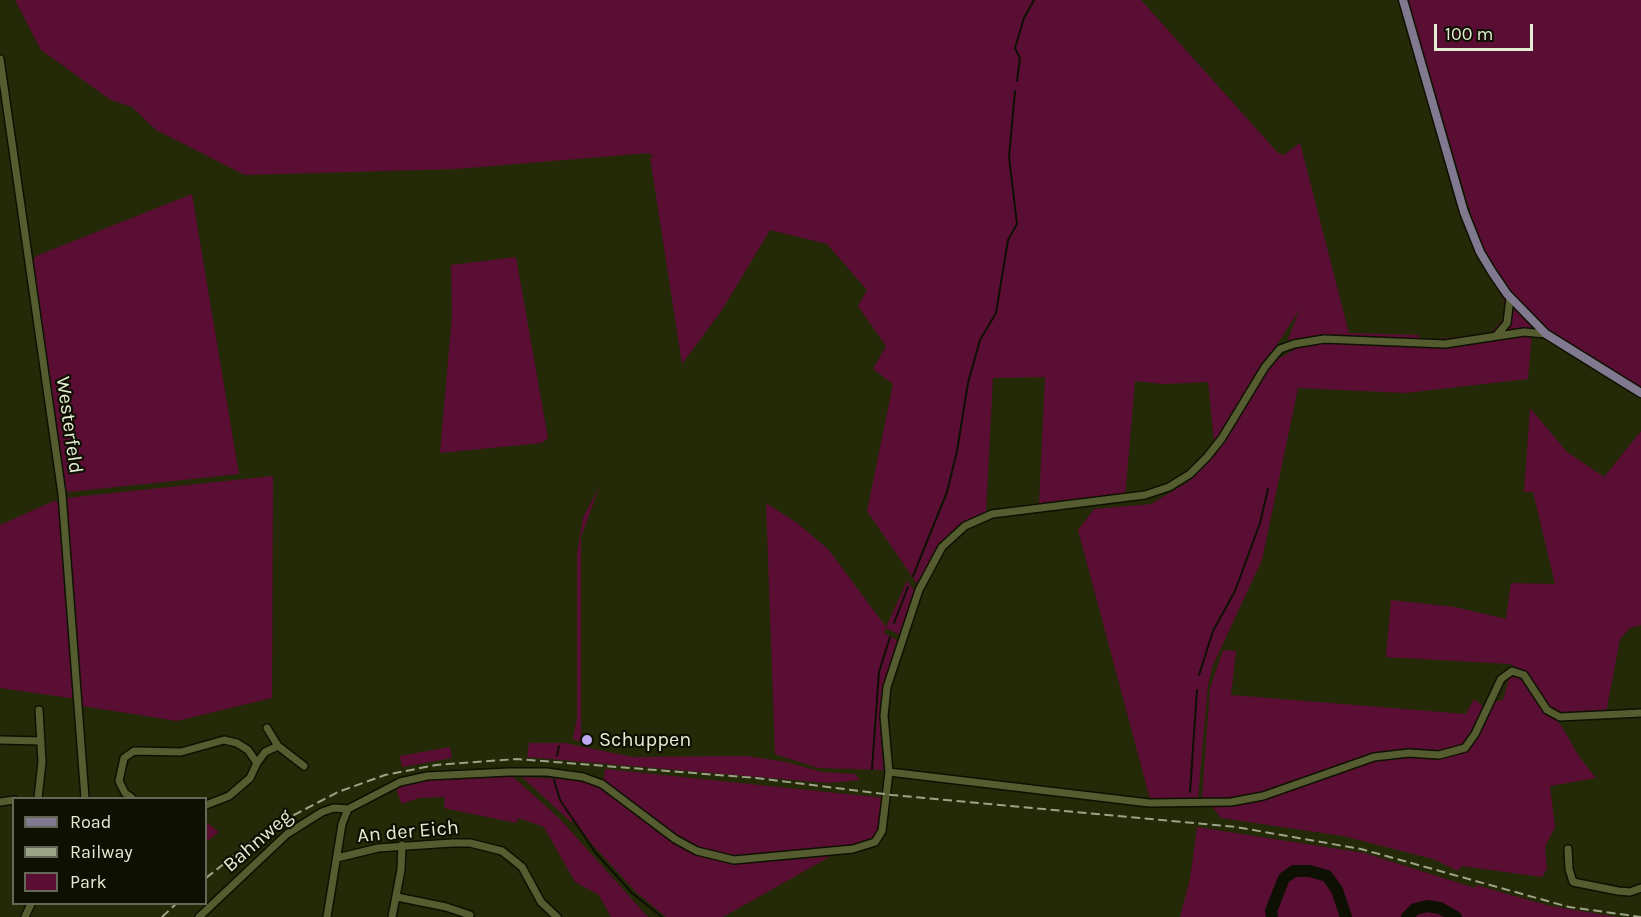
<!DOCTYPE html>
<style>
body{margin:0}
#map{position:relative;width:1641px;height:917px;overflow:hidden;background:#242907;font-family:Karla,sans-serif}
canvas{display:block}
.legend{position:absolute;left:12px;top:797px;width:195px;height:108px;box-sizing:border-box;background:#0e1002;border:2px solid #646856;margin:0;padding:8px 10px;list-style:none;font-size:18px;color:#e6ecd3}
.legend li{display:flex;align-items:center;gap:12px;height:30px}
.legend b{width:30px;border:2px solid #646856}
.scale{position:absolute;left:1434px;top:24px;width:99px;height:27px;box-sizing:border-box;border:3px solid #e6ecd3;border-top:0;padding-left:8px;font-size:18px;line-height:21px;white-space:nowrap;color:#e6ecd3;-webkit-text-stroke:4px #0e1002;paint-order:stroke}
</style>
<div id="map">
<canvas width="1641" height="917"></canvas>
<ul class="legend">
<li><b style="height:8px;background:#817990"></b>Road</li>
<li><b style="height:8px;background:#9da387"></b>Railway</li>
<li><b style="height:16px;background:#5a0e33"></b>Park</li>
</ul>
<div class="scale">100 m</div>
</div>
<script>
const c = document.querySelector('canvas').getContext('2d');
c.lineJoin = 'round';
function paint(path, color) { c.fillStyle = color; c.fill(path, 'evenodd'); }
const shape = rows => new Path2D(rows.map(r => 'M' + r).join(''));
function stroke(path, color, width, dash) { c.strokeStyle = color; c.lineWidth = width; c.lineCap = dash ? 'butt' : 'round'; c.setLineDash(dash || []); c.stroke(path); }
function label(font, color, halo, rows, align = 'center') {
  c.font = font + ' Karla,sans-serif'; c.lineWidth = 4.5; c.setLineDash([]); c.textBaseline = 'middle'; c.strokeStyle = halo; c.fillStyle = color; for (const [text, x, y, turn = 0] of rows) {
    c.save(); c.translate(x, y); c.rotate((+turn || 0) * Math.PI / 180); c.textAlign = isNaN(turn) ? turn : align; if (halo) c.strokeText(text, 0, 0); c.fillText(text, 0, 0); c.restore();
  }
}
const green = shape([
 [15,0,1141,0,1278,153,1284,155,1300,143,1349,333,1418,335,1420,338,1439,339,1491,333,1504,318,1506,309,1503,298,1470,240,1417,64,1419,64,1466,222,1505,296,1509,305,1507,317,1497,332,1490,335,1450,341,1356,338,1289,343,1288,339,1300,309,1205,456,1214,441,1208,382,1163,384,1135,381,1125,497,1039,504,1045,377,993,378,986,512,963,525,918,585,867,511,893,384,873,369,886,346,858,306,867,290,827,244,770,230,722,310,682,364,650,157,654,157,649,153,456,169,245,175,156,130,132,107,111,100,41,50],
 [1407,0,1641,0,1641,390,1535,321,1501,283,1479,241],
 [192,194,239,474,69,492,64,489,32,262,36,256],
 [516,257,548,438,542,443,440,453,452,315,451,265],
 [1515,308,1533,328,1506,331],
 [1524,334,1532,334,1528,379,1405,393,1298,388,1262,560,1213,665,1208,685,1198,798,1150,799,1078,530,1094,509,1151,504,1188,482,1217,453,1266,371,1278,359,1299,347,1321,342,1426,348],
 [1530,408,1567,452,1604,477,1641,431,1641,625,1630,628,1620,639,1606,713,1561,716,1546,706,1526,674,1510,664,1386,657,1391,600,1455,607,1506,619,1511,583,1555,584,1533,492,1524,492],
 [273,476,272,698,177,721,82,706,66,498],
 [600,485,581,537,581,741,574,740,573,737,577,719,577,553,583,518],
 [54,501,59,502,77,699,0,688,0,525],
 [766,503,797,523,828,549,886,627,907,581,916,592,900,635,886,628,884,633,897,640,884,688,881,743,884,770,818,768,775,754],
 [1223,650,1236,651,1231,695,1466,714,1474,699,1485,708,1471,738,1463,746,1445,752,1380,753,1258,795,1231,800,1206,800,1202,797,1210,688],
 [1510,675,1519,675,1527,683,1562,727,1580,758,1596,778,1550,786,1555,827,1545,847,1547,869,1542,877,1462,866,1463,864,1458,871,1433,859,1343,836,1221,818,1211,805,1237,804,1375,759,1445,757,1458,754,1475,741,1492,702,1503,700],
 [529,743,565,743,632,757,747,756,786,762,822,772,855,774,860,780,829,783,527,757],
 [450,747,452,758,402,767,400,756],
 [605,769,885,798,878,834,870,844,844,848,729,856,711,853,690,844,603,783],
 [511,775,559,818,648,917,611,917,599,895,575,882,544,827,519,818,516,823,444,808,445,797,419,798,402,804,395,787,430,779],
 [522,777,578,780,602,786,675,842,692,853,713,859,736,864,831,856,723,917,666,917,636,892,592,844,575,821,571,822],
 [206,822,219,832,206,842],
 [1197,827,1364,853,1475,888,1476,885,1550,906,1618,917,1416,917,1419,911,1424,910,1417,907,1412,917,1180,917,1190,879]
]);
const stream = shape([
 [1017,81,1020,58,1015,48,1024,18,1034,0],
 [913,576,947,492,957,451,968,383,980,340,996,313,1008,240,1017,224,1009,157,1015,91],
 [894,623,908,587],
 [1199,675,1213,631,1235,591,1260,523,1268,489],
 [557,756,559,746],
 [872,769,879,672,890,637],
 [554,780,560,800,595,852,632,893,662,917],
 [1190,792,1197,690]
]);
const river = shape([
 [1272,917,1271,911,1284,878,1294,871,1310,871,1327,876,1337,890,1346,917],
 [1407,917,1415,909,1427,906,1440,908,1456,917]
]);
const minor = shape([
 [0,59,62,494,85,798],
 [1496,336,1507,323,1510,298],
 [267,728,278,746],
 [0,740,41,741],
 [257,763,265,752,278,746,304,766],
 [889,772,1149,803,1231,802,1263,796,1374,757,1409,753,1439,755,1465,748,1475,734,1501,679,1512,671,1524,675,1547,710,1560,717,1641,713],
 [38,798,42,762,39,710],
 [132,798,125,793,119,781,124,758,134,751,181,752,224,740,237,743,248,750,257,763,250,778,229,796,206,805],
 [0,802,14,800],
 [1568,849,1569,869,1573,882,1618,891,1630,892,1641,888],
 [337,858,378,848,452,843,470,843,502,851,522,867,541,902,557,917],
 [397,897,446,907,470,915],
 [25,917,31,904],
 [199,917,287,834,322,812,334,808,348,809],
 [327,917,342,824,348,809,400,782,427,776,509,772,547,772,583,777,602,784,675,839,697,851,734,860,853,849,875,842,882,831,889,772,884,716,887,687,919,590,942,547,965,526,992,514,1145,495,1169,487,1190,474,1207,457,1222,438,1265,367,1280,349,1294,344,1324,339,1445,344,1524,332,1546,334],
 [392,917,401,870,402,845]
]);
const major = shape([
 [1403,0,1464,212,1480,252,1492,272,1507,294,1546,334,1641,393]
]);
const rail = shape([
 [206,878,269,828,338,792,385,775,436,765,517,759,756,778,892,795,1236,827,1361,849,1569,907,1641,917],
 [162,917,176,904]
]);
const markers = [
 [587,740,6,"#bea9f4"]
];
const streetNames = [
 ["Westerfeld",69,425,82],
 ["An der Eich",408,832,-5],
 ["Bahnweg",258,841,-41]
];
const poiNames = [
 ["Schuppen",599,740]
];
paint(green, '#5a0e33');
stroke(stream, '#0e1003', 2);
stroke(river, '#0e1003', 12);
stroke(minor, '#0e1100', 10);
stroke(major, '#0e1100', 11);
stroke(minor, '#555d30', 7);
stroke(major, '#817990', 8);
stroke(rail, '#9da387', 2, [9, 4.5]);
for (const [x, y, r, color] of markers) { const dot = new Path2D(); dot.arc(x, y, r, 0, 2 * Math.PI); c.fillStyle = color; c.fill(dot); stroke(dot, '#0e1002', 2); }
label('20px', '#e6ecd3', '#0e1002', streetNames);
label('20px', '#e6ecd3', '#0e1002', poiNames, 'left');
</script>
